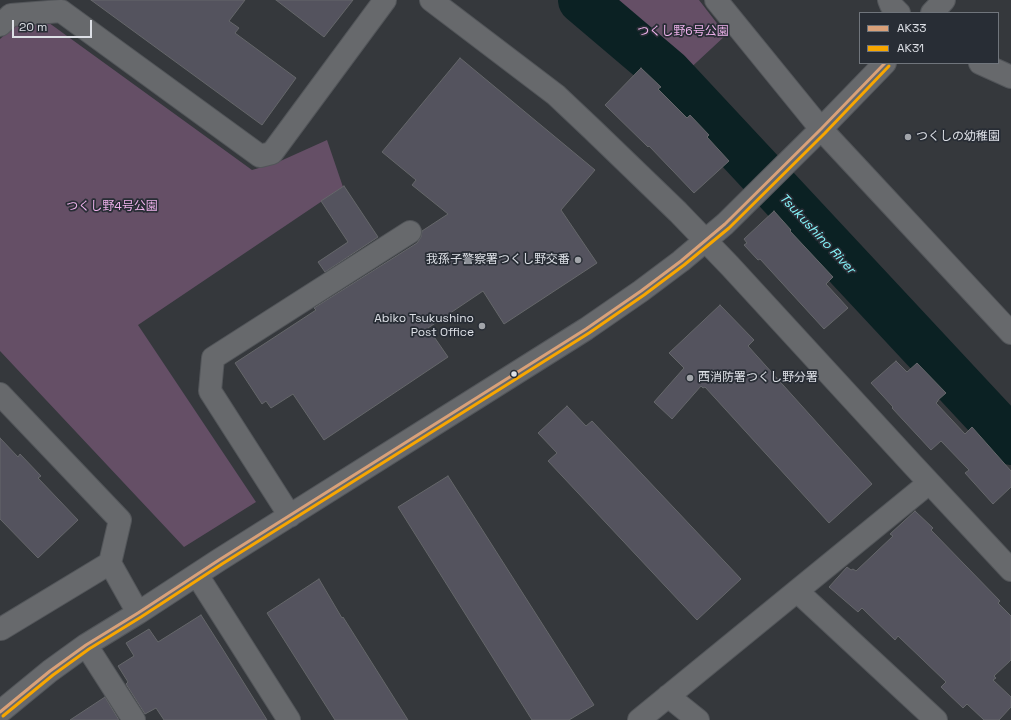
<!DOCTYPE html>
<meta charset="utf-8">
<style>
body{margin:0}
#map{position:relative;width:1011px;height:720px;overflow:hidden;background:#35383c;font-family:"Space Grotesk",sans-serif}
canvas{display:block}
.legend{position:absolute;left:859px;top:12px;width:140px;height:52px;box-sizing:border-box;background:#282d35;border:1px solid #70757c;margin:0;padding:5px 7px;list-style:none;font-size:12px;color:#dde0e6}
.legend li{display:flex;align-items:center;gap:8px;height:20px}
.legend b{width:20px;border:1px solid #70757c}
.scale{position:absolute;left:12px;top:20px;width:80px;height:18px;box-sizing:border-box;border:2px solid #dde0e6;border-top:0;padding-left:5px;font-size:12px;line-height:14px;white-space:nowrap;color:#dde0e6;-webkit-text-stroke:3px #282d35;paint-order:stroke}
</style>
<div id="map">
<canvas width="1011" height="720"></canvas>
<ul class="legend">
<li><b style="height:5px;background:#d9a179"></b>AK33</li>
<li><b style="height:5px;background:#f7a600"></b>AK31</li>
</ul>
<div class="scale">20 m</div>
</div>
<script>
const c = document.querySelector('canvas').getContext('2d');
c.lineJoin = 'round';
function paint(path, color) { c.fillStyle = color; c.fill(path, 'evenodd'); }
const shape = rows => new Path2D(rows.map(r => 'M' + r).join(''));
function stroke(path, color, width, dash) { c.strokeStyle = color; c.lineWidth = width; c.lineCap = dash ? 'butt' : 'round'; c.setLineDash(dash || []); c.stroke(path); }
function label(font, color, halo, rows, align = 'center') {
  c.font = font + ' "Space Grotesk","Noto Sans JP",sans-serif'; c.lineWidth = 3.5; c.setLineDash([]); c.textBaseline = 'middle'; c.strokeStyle = halo; c.fillStyle = color; for (const [text, x, y, turn = 0] of rows) {
    c.save(); c.translate(x, y); c.rotate((+turn || 0) * Math.PI / 180); c.textAlign = isNaN(turn) ? turn : align; if (halo) c.strokeText(text, 0, 0); c.fillText(text, 0, 0); c.restore();
  }
}
const green = shape([
 [599,0,699,0,726,35,684,74],
 [45,20,252,170,276,163,327,140,343,187,138,325,256,502,184,547,0,351,0,39,17,24]
]);
const river = shape([
 [582,0,668,73,1011,441]
]);
const building = shape([
 [91,0,245,0,229,21,239,28,235,33,296,78,262,125,91,0],
 [276,0,353,0,324,37,276,0],
 [460,58,595,170,561,210,597,263,504,324,483,291,428,328,448,357,324,440,293,394,271,408,266,401,262,404,235,363,316,310,314,308,417,243,421,237,422,231,448,214,412,185,416,180,382,152,460,58],
 [641,68,661,87,658,89,687,118,690,115,709,135,707,137,729,161,694,193,649,146,648,147,605,105,641,68],
 [344,186,378,237,325,272,318,262,348,242,321,201,344,186],
 [774,211,791,230,790,231,833,277,826,284,848,308,824,329,760,259,758,260,744,245,747,243,744,239,774,211],
 [720,305,754,340,748,346,872,484,829,523,705,387,703,388,701,386,672,419,654,402,684,368,669,353,720,305],
 [896,361,907,372,917,363,946,393,938,400,938,401,936,403,965,434,972,427,1011,471,1011,487,993,504,965,473,969,470,941,441,931,450,892,408,893,407,871,383,896,361],
 [567,406,586,426,592,421,741,579,697,620,548,461,557,453,538,433,567,406],
 [0,438,18,457,20,454,41,476,38,478,78,520,38,558,0,519,0,438],
 [448,476,594,705,569,720,532,720,398,507,448,476],
 [915,511,933,528,931,530,1000,601,998,603,1011,616,1011,660,994,676,996,678,993,680,1011,697,1011,707,999,720,984,720,967,704,963,708,941,687,946,682,898,636,895,640,862,608,858,612,829,587,847,567,851,570,853,569,856,571,893,536,890,534,915,511],
 [319,579,342,618,343,617,408,720,335,720,267,613,319,579],
 [201,615,222,648,267,720,164,720,156,708,145,714,126,684,128,682,118,666,134,656,126,643,149,629,158,642,201,615],
 [105,697,119,720,70,720,105,697]
]);
const minor = shape([
 [431,0,556,95,592,129,678,212,730,266,912,464,1011,570],
 [716,0,821,129,1011,333],
 [889,0,891,5,899,13],
 [932,13,944,0],
 [0,25,11,15,61,11,260,156,272,153,385,0],
 [980,63,1011,77],
 [0,394,120,520,110,563,138,613],
 [290,516,210,391,213,358,410,232],
 [197,575,289,720],
 [797,591,936,720],
 [0,628,1,629,110,563],
 [86,645,134,720],
 [668,696,698,720],
 [0,712,50,671,86,645,138,613,219,560,586,329,641,291,681,261,725,224,821,129,885,63],
 [639,720,929,483]
]);
const bus1 = shape([
 [0,712,50,671,86,645,138,613,219,560,586,329,641,291,681,261,725,224,821,129,885,63]
]);
const bus2 = shape([
 [3,716,53,675,89,649,141,617,222,564,589,333,644,295,684,265,729,228,825,133,889,66]
]);
const markers = [
 [908,137,4,"#a2a5aa"],
 [578,260,4,"#a2a5aa"],
 [482,326,4,"#a2a5aa"],
 [514,374,3.5,"#dde0e6"],
 [690,378,4,"#a2a5aa"]
];
const parkNames = [
 ["つくし野6号公園",683,32],
 ["つくし野4号公園",112,207]
];
const poiNames = [
 ["つくしの幼稚園",916,137],
 ["我孫子警察署つくし野交番",570,260,"right"],
 ["Abiko Tsukushino",474,319,"right"],
 ["Post Office",474,333,"right"],
 ["西消防署つくし野分署",698,378]
];
const waterNames = [
 ["Tsukushino River",817,234,47]
];
paint(green, '#654f66');
stroke(river, '#0b2123', 48);
paint(building, '#54535e');
stroke(building, '#65676a', 1);
stroke(minor, '#53565a', 24);
stroke(minor, '#67696c', 22);
stroke(bus1, '#d9a179', 3);
stroke(bus2, '#f7a600', 3);
for (const [x, y, r, color] of markers) { const dot = new Path2D(); dot.arc(x, y, r, 0, 2 * Math.PI); c.fillStyle = color; c.fill(dot); stroke(dot, '#282d35', 1.5); }
label('12px', '#eeb1eb', '#282d35', parkNames);
label('12px', '#dde0e6', '#282d35', poiNames, 'left');
label('italic 13px', '#85f6fb', '#282d35', waterNames);
</script>
